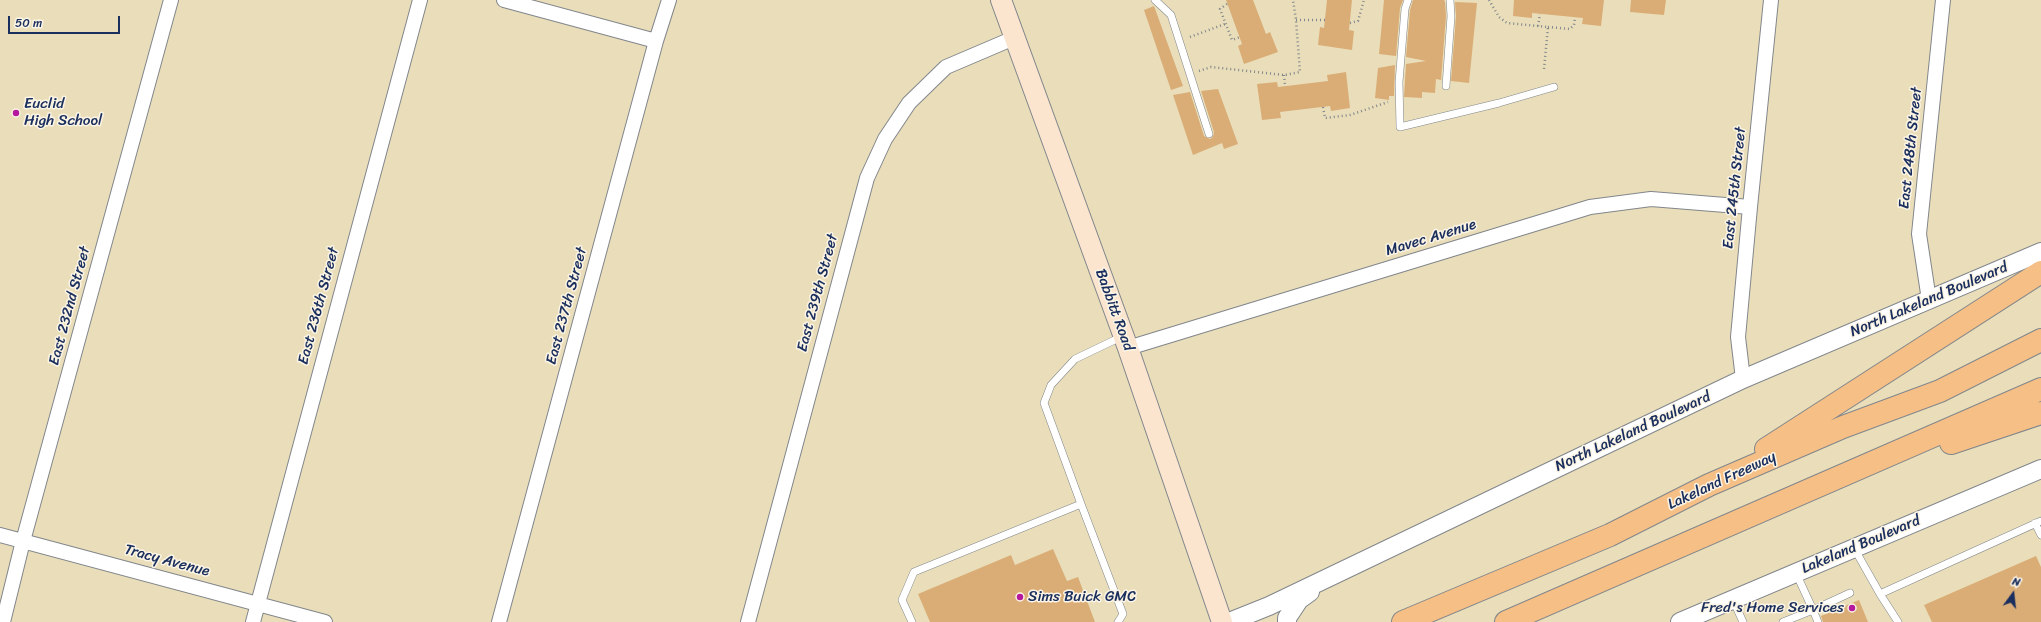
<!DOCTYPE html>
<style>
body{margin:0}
#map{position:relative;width:2041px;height:622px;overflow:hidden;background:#e9deb9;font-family:Sriracha,sans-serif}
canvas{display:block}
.north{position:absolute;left:1993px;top:574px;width:40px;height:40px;-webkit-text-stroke:3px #fcf5e5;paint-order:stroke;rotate:15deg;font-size:11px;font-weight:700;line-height:16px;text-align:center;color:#1b2f5e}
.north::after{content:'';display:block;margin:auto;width:14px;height:18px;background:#1b2f5e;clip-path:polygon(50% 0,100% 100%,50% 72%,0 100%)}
.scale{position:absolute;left:8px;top:16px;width:112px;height:18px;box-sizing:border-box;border:2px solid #1b2f5e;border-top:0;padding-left:5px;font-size:12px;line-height:14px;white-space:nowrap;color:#1b2f5e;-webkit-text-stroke:3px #fcf5e5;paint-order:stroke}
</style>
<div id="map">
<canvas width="2041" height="622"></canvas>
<div class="north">N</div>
<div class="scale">50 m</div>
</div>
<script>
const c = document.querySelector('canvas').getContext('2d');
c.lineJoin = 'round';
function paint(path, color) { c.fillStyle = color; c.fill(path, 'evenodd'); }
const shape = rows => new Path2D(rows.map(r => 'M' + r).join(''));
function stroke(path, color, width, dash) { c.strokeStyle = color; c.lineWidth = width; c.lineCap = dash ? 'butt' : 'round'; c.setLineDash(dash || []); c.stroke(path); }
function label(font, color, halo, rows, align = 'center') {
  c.font = font + ' Sriracha,sans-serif'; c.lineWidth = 3; c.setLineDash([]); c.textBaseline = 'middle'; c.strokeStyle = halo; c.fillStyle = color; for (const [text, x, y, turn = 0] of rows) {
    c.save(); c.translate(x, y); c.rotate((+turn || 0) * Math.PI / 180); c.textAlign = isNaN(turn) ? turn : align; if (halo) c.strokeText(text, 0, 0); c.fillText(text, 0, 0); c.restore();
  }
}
const building = shape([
 [1226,0,1253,0,1266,34,1270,32,1278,52,1244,64,1238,46,1242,44],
 [1327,0,1352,0,1349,30,1354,31,1352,50,1318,45,1320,27,1324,28],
 [1384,0,1403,0,1400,8,1396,56,1379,54],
 [1413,0,1444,0,1445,2,1446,16,1441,80,1436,79,1435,93,1422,92,1422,98,1404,97,1406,64,1426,61,1406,57,1410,10],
 [1514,0,1604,0,1601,26,1582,24,1583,18,1532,13,1532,18,1513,16],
 [1631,0,1666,0,1664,15,1630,12],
 [1455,2,1477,3,1469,83,1451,81,1456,16],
 [1154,6,1183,86,1171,90,1144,10],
 [1395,65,1394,96,1389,96,1389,100,1375,98,1378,68],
 [1346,72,1350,108,1331,111,1330,106,1280,112,1281,118,1262,120,1257,84,1277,82,1278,87,1328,81,1327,75],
 [1218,89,1238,144,1224,149,1222,143,1193,155,1173,95,1190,92,1204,136,1210,139,1213,137,1214,132,1201,91],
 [1053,549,1067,581,1078,577,1095,622,930,622,918,594,1011,555,1015,565],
 [2036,556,2041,567,2041,622,1932,622,1924,605],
 [1859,600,1868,622,1823,622,1821,616]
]);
const path = shape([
 [1489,0,1499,17,1507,23,1548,27,1544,69],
 [1227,4,1220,9,1232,40,1240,37],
 [1296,20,1325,20],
 [1350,23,1358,21,1364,0],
 [1538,26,1540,14],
 [1548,27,1570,29,1574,25,1575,17],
 [1190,37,1225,24],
 [1199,71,1211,67,1284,75,1300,72,1296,20,1293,0],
 [1284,75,1285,86],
 [1323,107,1325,118,1350,115,1388,102]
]);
const service = shape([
 [1155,0,1171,15,1209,134],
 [1408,0,1405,9,1399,82,1400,127,1499,103,1554,87],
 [1446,86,1451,16,1450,0],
 [1081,504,1123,614,1118,622],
 [2035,523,2041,535],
 [1854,548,1880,594,2041,521],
 [1880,594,1898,622],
 [1733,600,1743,622],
 [912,622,902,600,914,572,1081,504,1044,403,1051,385,1075,359,1123,336],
 [1783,622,1813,610,1796,573],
 [1818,622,1813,610,1850,593]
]);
const minor = shape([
 [504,0,656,41],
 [1929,300,1919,234,1943,0],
 [1128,348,1590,207,1651,199,1750,207],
 [1743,379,1738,337,1750,207,1771,0],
 [0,535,325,622],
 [3,622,23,541,171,0],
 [253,622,420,0],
 [499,622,656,41,669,0],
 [748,622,867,178,885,139,909,103,946,67,1014,38]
]);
const tertiary = shape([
 [1229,622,1269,606,1743,379,2041,252],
 [1287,622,1287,618,1299,600,1310,592],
 [1680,622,2041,469]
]);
const secondary = shape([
 [1001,0,1128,348,1222,622]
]);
const motorway = shape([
 [1951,443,2041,413],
 [1766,449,2041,272],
 [1403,622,1610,535,1709,485,1843,427,1940,391,2041,340],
 [1506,622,2041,389]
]);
const markers = [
 [16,113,4,"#b5179e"],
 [1020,597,4,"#b5179e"],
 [1852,608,4,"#b5179e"]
];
const poiNames = [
 ["Euclid",24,104],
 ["High School",24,121],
 ["Sims Buick GMC",1028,597],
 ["Fred's Home Services",1844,608,"right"]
];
const streetNames = [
 ["East 248th Street",1911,148,-84],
 ["East 245th Street",1735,188,-84],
 ["Mavec Avenue",1431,238,-17],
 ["East 239th Street",818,293,-75],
 ["North Lakeland Boulevard",1929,300,-23],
 ["East 232nd Street",70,306,-75],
 ["East 236th Street",319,306,-75],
 ["East 237th Street",567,306,-75],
 ["Babbitt Road",1114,310,70],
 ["North Lakeland Boulevard",1633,432,-25],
 ["Lakeland Freeway",1722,481,-25],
 ["Lakeland Boulevard",1861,545,-23],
 ["Tracy Avenue",167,561,15]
];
paint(building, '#daad77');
stroke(service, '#82868c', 8);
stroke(minor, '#82868c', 16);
stroke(tertiary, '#82868c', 20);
stroke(secondary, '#82868c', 22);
stroke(motorway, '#82868c', 24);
stroke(path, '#82868c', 2.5, [1, 3]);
stroke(service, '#fff', 7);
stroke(minor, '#fff', 14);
stroke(tertiary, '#fff', 18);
stroke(secondary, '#fbe5cf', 20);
stroke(motorway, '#f5bf86', 22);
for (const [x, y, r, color] of markers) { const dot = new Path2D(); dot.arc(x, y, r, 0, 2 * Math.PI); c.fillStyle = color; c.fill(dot); stroke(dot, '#fcf5e5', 1.5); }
label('15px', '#1b2f5e', '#fcf5e5', poiNames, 'left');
label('15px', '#1b2f5e', '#fcf5e5', streetNames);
</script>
